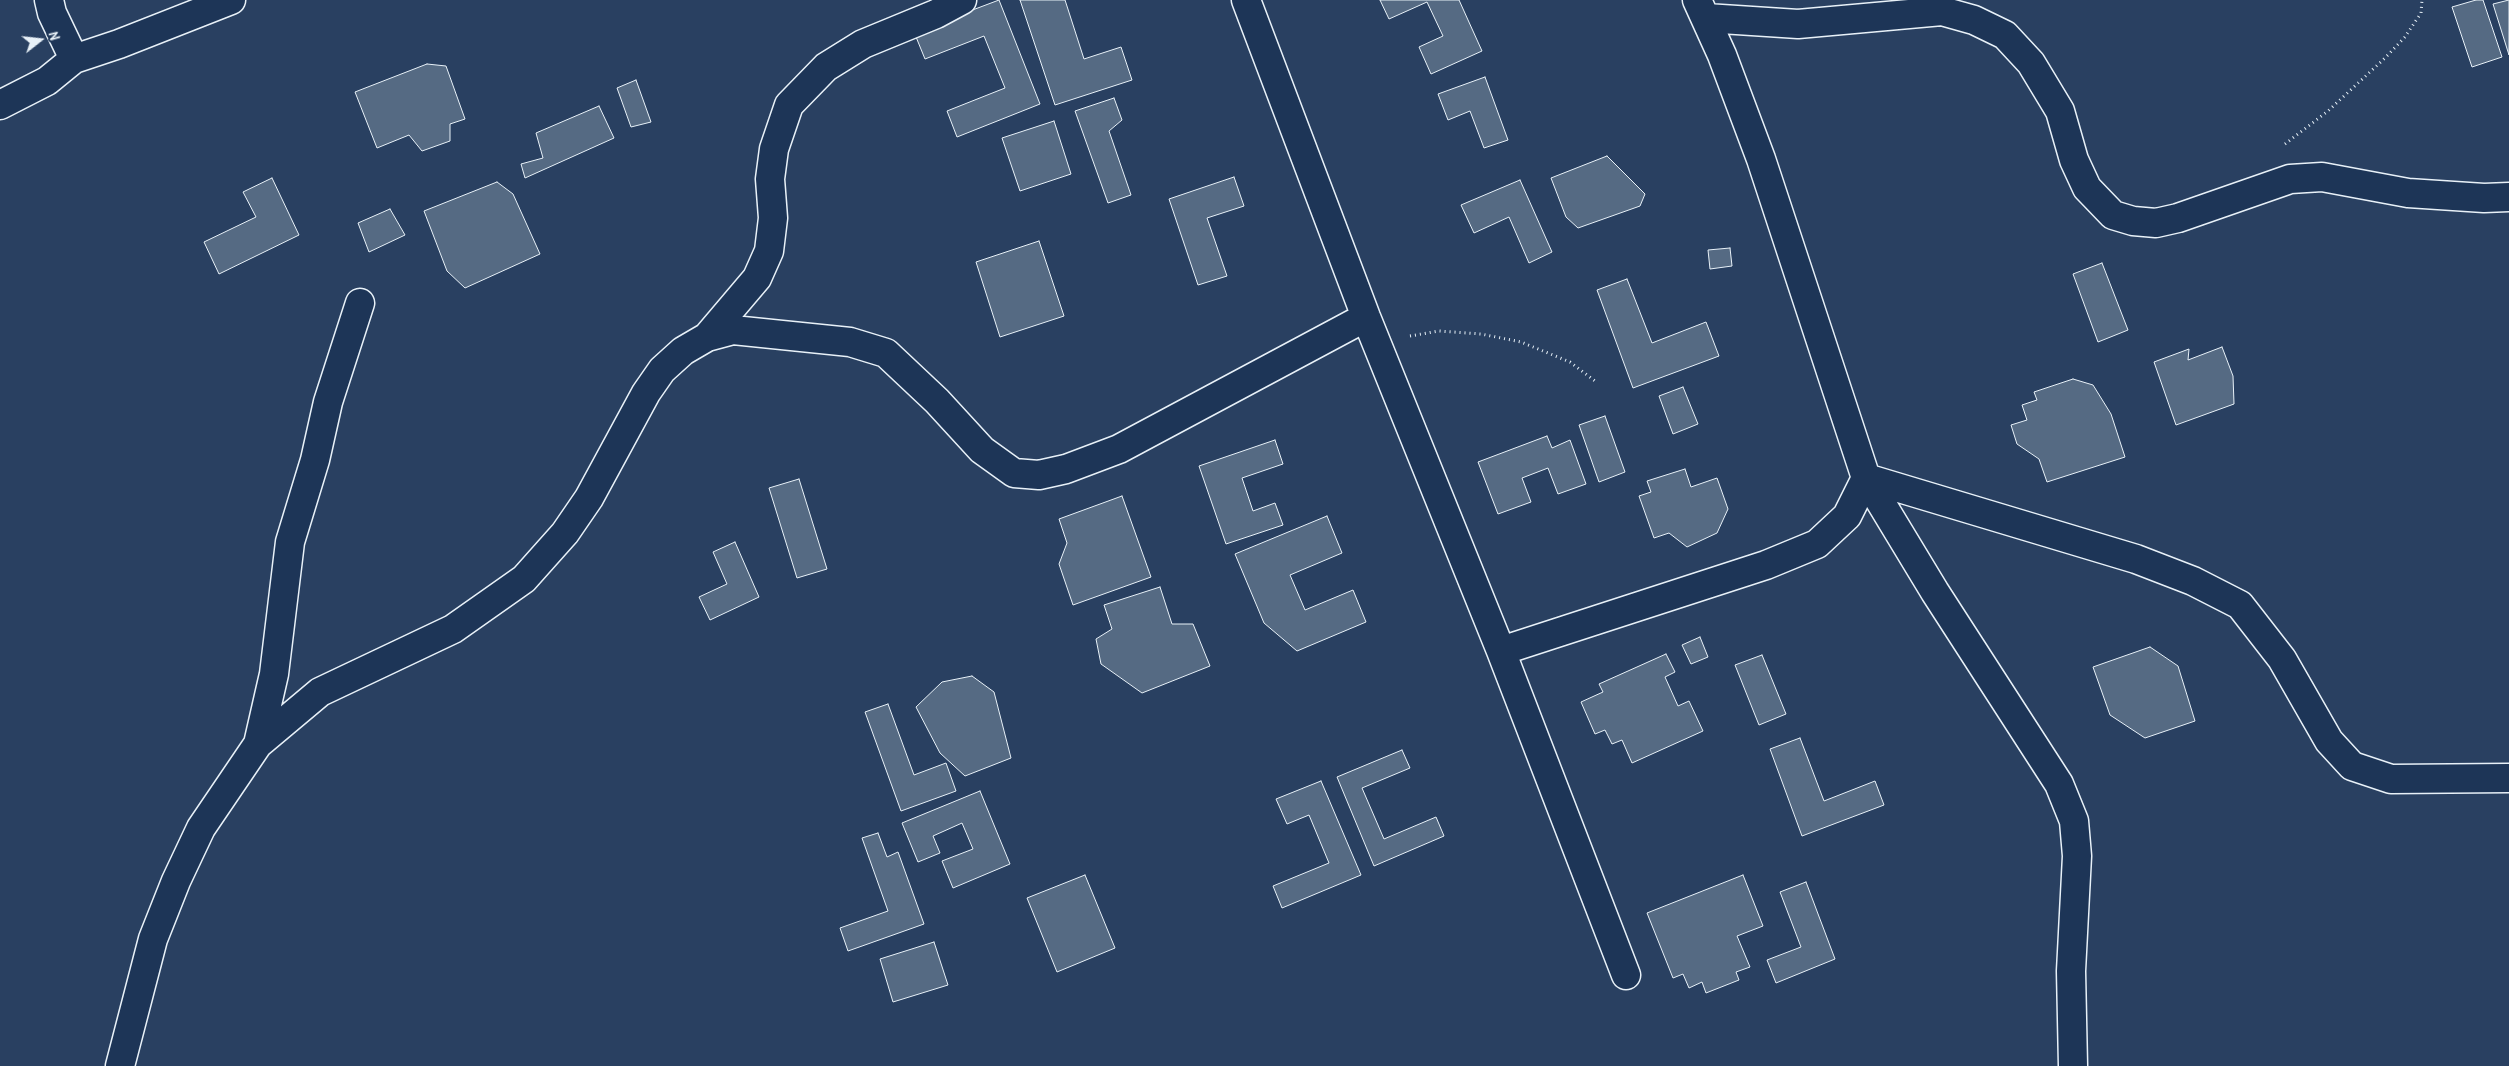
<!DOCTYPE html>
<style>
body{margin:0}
#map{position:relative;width:2509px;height:1066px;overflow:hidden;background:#294061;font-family:"Patrick Hand",sans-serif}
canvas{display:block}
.north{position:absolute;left:15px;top:15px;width:50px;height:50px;-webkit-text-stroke:4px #1d3557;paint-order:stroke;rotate:74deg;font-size:14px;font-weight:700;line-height:20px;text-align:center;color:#e8f1f8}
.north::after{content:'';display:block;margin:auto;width:18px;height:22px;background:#e8f1f8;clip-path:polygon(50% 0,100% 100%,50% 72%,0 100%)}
</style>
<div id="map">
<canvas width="2509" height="1066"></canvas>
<div class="north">N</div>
</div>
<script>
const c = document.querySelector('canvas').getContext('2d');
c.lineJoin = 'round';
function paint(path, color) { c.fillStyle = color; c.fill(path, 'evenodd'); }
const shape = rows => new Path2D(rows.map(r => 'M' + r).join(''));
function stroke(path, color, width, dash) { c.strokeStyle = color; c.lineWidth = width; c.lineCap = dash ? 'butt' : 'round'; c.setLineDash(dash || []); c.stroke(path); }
const building = shape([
 [999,0,1040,104,957,137,947,111,1005,88,984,36,925,59,914,32,999,0],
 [1020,0,1065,0,1084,59,1121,47,1132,80,1055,105,1020,0],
 [1380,0,1459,0,1482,51,1431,74,1419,47,1443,36,1427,2,1389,19,1380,0],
 [2476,0,2483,0,2502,57,2472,67,2452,7,2476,0],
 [2509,0,2509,55,2493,4,2509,0],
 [427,64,446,66,465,119,450,124,450,141,422,151,409,135,377,148,355,92,427,64],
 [1485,77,1508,140,1484,148,1470,111,1448,120,1438,94,1485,77],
 [636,80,651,122,631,127,617,88,636,80],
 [1114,98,1122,120,1109,131,1131,195,1108,203,1075,111,1114,98],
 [599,106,614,138,525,178,521,164,543,158,536,133,599,106],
 [1054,121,1071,174,1020,191,1002,138,1054,121],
 [1607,156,1645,194,1640,206,1578,228,1566,217,1551,178,1607,156],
 [1234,177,1244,206,1207,218,1227,276,1198,285,1169,199,1234,177],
 [272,178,299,235,219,274,204,242,256,217,243,192,272,178],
 [1520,180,1552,252,1529,263,1509,217,1474,233,1461,205,1520,180],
 [497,182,513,194,540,254,465,288,447,271,424,211,497,182],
 [390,209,405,235,369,252,358,223,390,209],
 [1039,241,1064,316,1000,337,976,262,1039,241],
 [1730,248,1732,266,1710,269,1708,250,1730,248],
 [2102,263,2128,330,2098,342,2073,274,2102,263],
 [1627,279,1652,343,1706,322,1719,356,1633,388,1597,290,1627,279],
 [2222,347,2233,376,2234,404,2176,425,2154,362,2189,349,2188,360,2222,347],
 [2073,379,2093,385,2111,414,2125,457,2047,482,2039,459,2017,444,2011,425,2027,420,2022,405,2037,400,2034,392,2073,379],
 [1683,387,1698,424,1673,434,1659,396,1683,387],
 [1605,416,1625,472,1599,482,1579,425,1605,416],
 [1547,436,1552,448,1570,440,1586,484,1558,494,1548,468,1522,478,1531,502,1498,514,1478,462,1547,436],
 [1275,440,1283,464,1242,478,1253,511,1275,503,1283,525,1226,544,1199,466,1275,440],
 [1685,469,1691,487,1717,478,1728,509,1717,533,1687,547,1669,533,1654,538,1639,496,1651,492,1647,481,1685,469],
 [799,479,827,569,797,578,769,488,799,479],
 [1122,496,1151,577,1073,605,1059,564,1067,543,1059,519,1122,496],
 [1327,516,1342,553,1290,575,1305,610,1353,590,1366,622,1297,651,1264,623,1235,554,1327,516],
 [735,542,759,597,710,620,699,597,727,584,713,552,735,542],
 [1160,587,1172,624,1193,624,1210,666,1142,693,1101,664,1096,639,1112,629,1104,605,1160,587],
 [1700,637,1708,657,1691,664,1682,645,1700,637],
 [2150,647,2178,666,2195,721,2145,738,2110,715,2093,667,2150,647],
 [1666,654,1675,672,1665,677,1678,706,1689,701,1703,731,1632,763,1622,740,1612,744,1605,730,1595,734,1581,702,1603,692,1599,684,1666,654],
 [1762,655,1786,714,1759,725,1735,665,1762,655],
 [972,676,994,692,1011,758,965,776,940,753,916,707,942,682,972,676],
 [888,704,914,775,946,763,956,791,901,811,865,712,888,704],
 [1800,738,1824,801,1875,781,1884,805,1802,836,1770,749,1800,738],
 [1402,750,1410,768,1362,788,1384,839,1436,817,1444,836,1374,866,1337,777,1402,750],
 [1321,781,1361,875,1282,908,1273,886,1329,863,1309,815,1287,824,1276,799,1321,781],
 [980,791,1010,864,953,888,942,861,973,849,962,823,933,836,940,853,918,862,902,823,980,791],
 [878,833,887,857,898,852,924,924,848,951,840,928,888,911,862,838,878,833],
 [1085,875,1115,948,1057,972,1027,898,1085,875],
 [1743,875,1763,926,1737,936,1750,967,1736,972,1739,980,1706,993,1702,982,1689,988,1683,974,1673,978,1647,913,1743,875],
 [1806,882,1835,959,1776,983,1767,960,1801,947,1780,892,1806,882],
 [934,942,948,985,893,1002,880,959,934,942]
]);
const path = shape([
 [2285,144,2328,111,2385,58,2405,37,2421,13,2422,0],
 [1410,336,1439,331,1481,334,1521,342,1570,362,1595,381]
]);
const minor = shape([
 [49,0,52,13,74,59],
 [1246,0,1366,317,1501,651,1626,975],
 [1697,0,1722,55,1761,159,1866,478,1935,592,2059,784,2074,821,2077,856,2071,971,2073,1066],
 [1706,18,1798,24,1942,11,1974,20,2005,35,2031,63,2060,111,2074,160,2087,188,2113,215,2133,221,2156,223,2178,218,2290,179,2322,177,2408,193,2484,198,2509,197],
 [0,105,47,81,74,59,119,44,231,0],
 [707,337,757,278,769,251,773,218,770,179,774,149,789,105,826,67,863,44,936,14,962,0],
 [1501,651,1766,565,1817,544,1847,516,1866,478,2136,559,2193,581,2240,605,2282,659,2329,741,2352,766,2391,779,2509,778],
 [258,744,274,674,290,542,315,460,328,402,360,303],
 [120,1066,153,939,176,881,201,828,258,744,320,692,453,629,524,579,565,533,589,498,646,393,662,370,683,351,707,337,733,330,850,342,886,353,937,401,982,450,1014,473,1039,475,1066,469,1119,449,1366,317]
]);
paint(building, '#556a83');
stroke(building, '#e8f1f8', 1);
stroke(minor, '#e8f1f8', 31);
stroke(path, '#e8f1f8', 3, [1, 4]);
stroke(minor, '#1d3557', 28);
</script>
